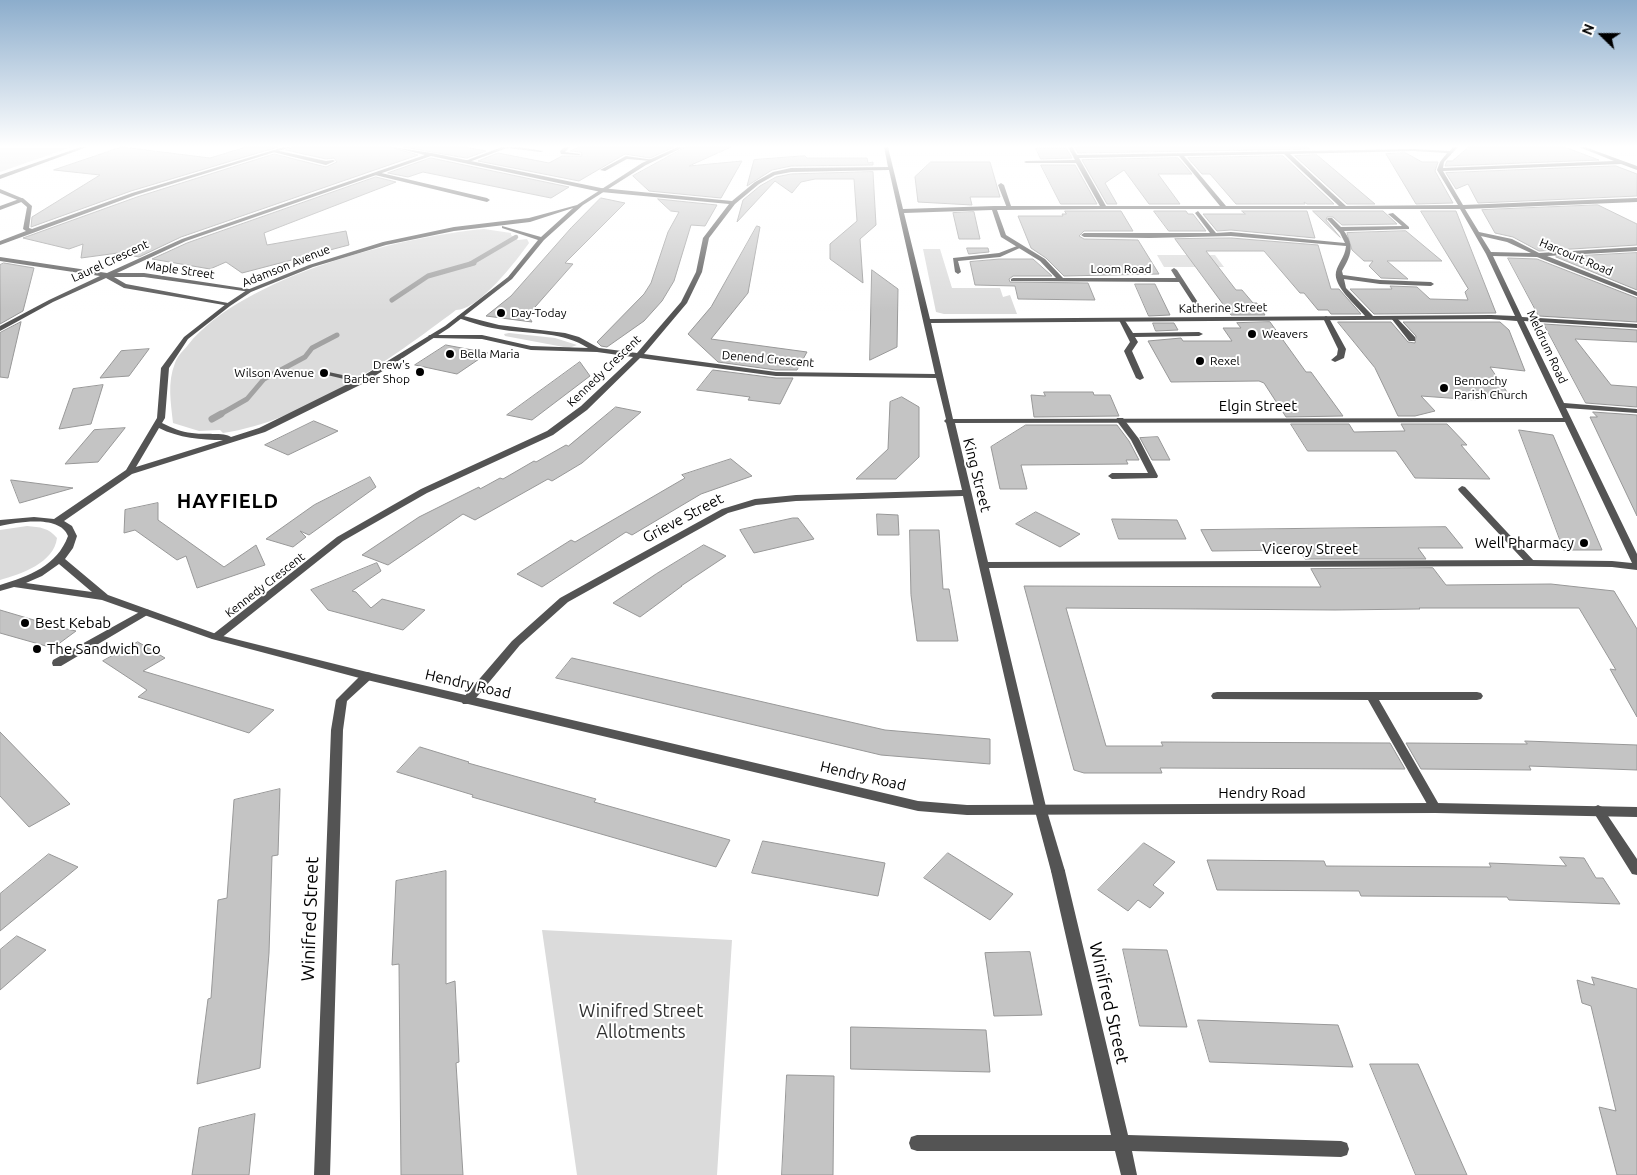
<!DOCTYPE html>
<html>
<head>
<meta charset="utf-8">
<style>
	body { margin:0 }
	#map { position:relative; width:1637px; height:1175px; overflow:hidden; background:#fff; font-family:Ubuntu,sans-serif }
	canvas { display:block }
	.north { position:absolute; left:1577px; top:10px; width:50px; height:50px; -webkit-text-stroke:4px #fff; paint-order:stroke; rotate:292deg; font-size:14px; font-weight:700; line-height:20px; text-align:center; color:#000 }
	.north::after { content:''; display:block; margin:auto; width:18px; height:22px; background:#000; clip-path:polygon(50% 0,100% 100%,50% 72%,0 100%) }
</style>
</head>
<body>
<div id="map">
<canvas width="1637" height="1175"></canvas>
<div class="north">N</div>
</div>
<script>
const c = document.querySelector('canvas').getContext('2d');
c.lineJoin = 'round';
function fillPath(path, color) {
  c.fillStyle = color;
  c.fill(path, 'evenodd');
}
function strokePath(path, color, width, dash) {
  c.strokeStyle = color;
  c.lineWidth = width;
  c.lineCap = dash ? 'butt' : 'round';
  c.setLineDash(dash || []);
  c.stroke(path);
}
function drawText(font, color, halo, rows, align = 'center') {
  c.font = font + ' Ubuntu,sans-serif';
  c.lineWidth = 4;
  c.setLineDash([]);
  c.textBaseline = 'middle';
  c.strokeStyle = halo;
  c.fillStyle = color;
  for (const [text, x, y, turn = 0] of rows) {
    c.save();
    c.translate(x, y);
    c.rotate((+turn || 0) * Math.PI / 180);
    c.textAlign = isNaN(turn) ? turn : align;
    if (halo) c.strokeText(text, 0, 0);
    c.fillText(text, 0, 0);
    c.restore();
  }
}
fillPath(new Path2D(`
	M0 147H72L0 172Z
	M484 229 511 233V235L518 240 527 239 529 243C517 260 479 310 456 310 391 359 305 421 223 433L220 430 199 431 173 423C171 403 167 383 175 363 177 356 184 350 188 345 243 276 399 237 484 229Z
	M923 249H940L952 288H1000L1003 297 1010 295 1017 314H944L936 312Z
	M1157 255H1215L1224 267H1164Z
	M509 333 555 338 577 345 569 348 505 336 504 334Z
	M27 526C40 527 49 528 57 538 54 563 21 574 0 580V530Z
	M542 930 732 940 717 1175H577Z`), '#dbdbdb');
strokePath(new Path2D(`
	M470 264 516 237`), '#a2a2a2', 4.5);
strokePath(new Path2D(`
	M392 300 428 276 474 263
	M219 415 247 399 264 379 305 357 312 348 337 335`), '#a2a2a2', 5);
strokePath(new Path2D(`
	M212 419 221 414`), '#a2a2a2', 7);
const building = new Path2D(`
	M122 147 210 158 246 147H278L131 191 31 227 32 217 100 175 54 170Z
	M293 147H390L418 155 181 237 139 257 118 253 81 258 83 244 69 249 23 238 137 197 274 154 326 167 337 162 334 158 326 159 286 150Z
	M404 147H465L486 151 467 158Z
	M579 147H674L650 158 625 154 579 181 478 161 498 153 549 163 562 156H582L581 152 571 151Z
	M686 147H731L689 166 742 161 721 198 649 191 633 176Z
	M1082 147H1308L1310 149 1078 153 1075 148Z
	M1469 147H1564L1599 160 1445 166 1447 161H1452Z
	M1036 148H1066L1072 158 1041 159Z
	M1406 153 1422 162H1438L1435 171 1453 203 1416 204 1386 154Z
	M1317 155 1375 204H1347L1295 156Z
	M805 156 807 158H867L868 163 873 162V165L791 166 772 170 747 186 754 160Z
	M1283 156 1334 204H1307L1304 202 1305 204H1236L1210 174H1202L1188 158Z
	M431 158 569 187 551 198 423 172 408 177 388 173Z
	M1178 158 1192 174H1158L1180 204H1149L1124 170 1105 183 1117 204H1107L1082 160Z
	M931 162H990L1000 197H970L972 205 918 202 915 177Z
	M1041 165H1075L1097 204H1061Z
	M1616 166 1637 174V196L1478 203 1468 184 1456 189 1446 173Z
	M873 172 876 225 860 239 863 283 830 259V244L857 221 854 179H815L801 182 792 193 775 181 737 222 743 200 760 186 776 177 791 174Z
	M376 177 396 182 264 233 267 245 346 231 349 245 242 273 226 262 210 269 152 259 187 243Z
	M601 198 625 203 565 263 573 264 528 315 532 322 486 316 511 296 571 228Z
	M658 199 717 205 705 226 691 225 674 281 662 301 644 321 607 347 601 346 597 342 644 294 651 283 668 232 679 212 671 211Z
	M1598 205 1637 224V245L1539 251 1513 237 1495 233 1482 210Z
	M1065 211H1121L1133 231H1084L1079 236 1084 239 1138 240 1159 274 1064 276 1046 258 1031 248 1018 216H1063L1062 214H1066Z
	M1154 211H1186L1188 214H1193L1206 231H1169Z
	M1242 211H1307L1315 238 1231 230 1217 231 1203 214H1245Z
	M1313 211H1383L1397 224 1342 225 1333 217H1327L1326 220 1340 237Z
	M1421 211H1456L1496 313 1374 314 1350 289H1392L1390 286 1417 287 1430 299 1468 300 1465 292 1468 289Z
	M974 212 980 239H959L953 213Z
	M757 226 760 227 748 293 711 339 807 352 797 370H776L718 362 688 334 711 307Z
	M1406 231 1442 261H1387L1408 279 1381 278 1369 266 1373 261H1364L1352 250 1347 233Z
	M1231 238 1318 245 1331 289H1339L1361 314H1331L1328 310H1318L1304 293H1300L1264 251H1206L1236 290H1242L1253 303H1257L1265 315H1231L1175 239Z
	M967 248H988L989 252 969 254Z
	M1637 253V290L1556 257Z
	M1508 258 1537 259 1637 298V322L1539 316Z
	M1000 259H1033L1052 276H1013L1009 279 1010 282 1088 283 1095 300 1018 299 1015 286 975 285 970 262Z
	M4 263 34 268 23 311 0 324V265Z
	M872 270 898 289 897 347 870 360Z
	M1135 284H1155L1170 315 1149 316Z
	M21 322 8 378 0 377V333Z
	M1270 322 1306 372H1311L1343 416 1286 417 1264 383 1259 381 1171 382 1148 341 1181 338 1183 341H1232L1223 328H1241L1237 323Z
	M1338 322H1391L1408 342 1415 343 1416 336 1403 322H1500L1509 330 1525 371 1490 367 1507 392 1476 400 1421 396 1435 411 1415 416H1398L1375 368Z
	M1153 323H1174L1178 330 1156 331Z
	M1544 324 1637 330V342L1575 339 1611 385 1637 387V407L1586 403Z
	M446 345 488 353 457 374 415 365Z
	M149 349 129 376 100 378 121 351Z
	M580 362 590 376 532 420 507 415Z
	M713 370 776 378H793L780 404 748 400 750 397 697 390Z
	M103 385 91 424 59 429 73 389Z
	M1044 392H1093L1094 395H1110L1119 416 1034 417 1031 395 1045 396Z
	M902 397 919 407V457L896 479H856L888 449 890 402Z
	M616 407 641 412 582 463 552 481 548 479 475 520 463 514 388 565 362 555 419 517 479 487 480 489 500 478 503 479 534 461 536 462 566 445 568 446Z
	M1593 412 1637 415V516L1590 417H1597Z
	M314 421 338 431 288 455 265 445Z
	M1291 424H1349L1354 432 1405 431 1401 424H1447L1467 445H1461L1490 479 1415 478 1396 451H1308Z
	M1026 425H1117L1129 441 1139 460H1126L1128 464 1021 465 1027 489H1000L991 447Z
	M125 428 98 462 65 464 94 430Z
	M1519 430 1553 435 1602 550H1564Z
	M1158 437 1170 460H1152L1140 438Z
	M731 459 752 476 701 494 632 535 626 532 542 587 517 574 571 540 575 542 685 478 682 475Z
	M370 477 376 487 309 535 300 531 306 537 293 547 266 539 314 505Z
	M11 480 73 488 20 503Z
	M158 503V520L224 567 256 545 265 565 197 588 186 556 177 560 135 530 124 533 125 510Z
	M1036 512 1080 534 1060 547 1016 524Z
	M877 514 898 515 899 535H878Z
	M793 518H798L814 539 754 553 740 530Z
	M1112 519 1177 520 1186 539H1119Z
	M1446 527 1463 548H1418L1426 559H1305L1299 550 1212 551 1201 530Z
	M910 530H939L943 589H949L958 641H917L911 595Z
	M704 545 726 556 681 586H682L640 617 613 603 656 574Z
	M377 563 381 571 352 591 356 592 371 608 382 599 425 610 403 630 328 610 311 590Z
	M1433 568 1446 585 1551 584 1614 591 1637 629V717L1610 669 1616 670 1579 608H1419L1420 609 1335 610 1066 608 1106 746H1163L1161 742 1390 743 1405 769 1160 768 1162 773H1084L1074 770 1024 586 1321 587 1311 569Z
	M0 610 54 626 76 631 53 648 0 633Z
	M138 642 165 658 143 671 274 710 249 733 138 697 147 690 103 661Z
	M572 658 885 730 990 739V764L881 755 556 678Z
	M0 732 70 804 29 827 0 796Z
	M1525 741 1637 745V770L1529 766 1531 770 1421 769 1406 743 1527 744Z
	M420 747 469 762 468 763 596 799 594 802 730 840 716 867 472 797 473 795 397 772Z
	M280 789 278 855 272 856 269 953 260 1068 197 1084 208 999 211 998 218 900 227 898 234 800Z
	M763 841 885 863 878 896 752 873Z
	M1144 843 1175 862 1153 885 1164 893 1150 908 1138 900 1128 911 1098 890Z
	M948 853 1013 894 990 920 924 878Z
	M49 854 78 867 0 931V894Z
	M1560 857 1584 858 1596 878H1603L1620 904 1509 900 1507 897 1361 896 1359 891 1217 890 1207 860 1324 861 1326 866 1491 867 1489 863 1566 866Z
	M446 871V984L455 981 459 1062 456 1063 463 1175H401L399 964 392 965 396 881Z
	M17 936 46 950 0 990V950Z
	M1123 949 1167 950 1187 1027 1140 1026Z
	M1030 952 1042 1015 994 1016 985 953Z
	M1592 977 1637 989V1175H1617L1599 1107 1616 1111 1591 1006 1582 1003 1577 980 1594 985Z
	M1198 1020 1338 1025 1353 1067 1210 1062Z
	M851 1027 986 1030 990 1072 851 1069Z
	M1370 1064H1418L1467 1175H1416Z
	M787 1075 834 1076 833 1175H782Z
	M255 1114 249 1175H192L199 1128Z`);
fillPath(building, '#c4c4c4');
strokePath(building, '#989898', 1);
fillPath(new Path2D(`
	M502 147H518L543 151 541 152 507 148 469 162 465 161Z
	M565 147H570L565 152 581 154 579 155 561 154 560 151Z
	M275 150 326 161 333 160 335 161 326 165 273 152Z
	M626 156 654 160 652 161 627 159 605 171 600 170Z
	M377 172 487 198 490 200 487 202 375 175Z
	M1001 183 1004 185 1012 209 1007 208 998 185Z
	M22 198 24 199V201L0 210V206Z
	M1017 246 1022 247 1000 257 958 261 961 272 958 274 955 272 953 258 999 253Z
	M1326 316 1329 318 1346 349 1344 358 1335 362 1331 360 1337 355 1338 349 1323 318Z
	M1391 316H1395L1415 337V341H1409L1391 318Z
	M1122 318 1124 319 1133 333 1199 332 1203 334 1199 336 1135 337 1138 342 1132 351 1144 378 1140 380 1136 378 1124 351 1130 342 1119 320Z
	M324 371 361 379 365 381 361 383 327 375 323 373Z
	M1117 418H1123L1139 439 1158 476 1157 478 1112 479 1108 476 1112 473H1148L1131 440 1116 420Z
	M1462 486 1465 487 1534 561 1536 563 1534 565H1528L1459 491 1458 489Z
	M145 609 149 610 150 612 149 614 61 666H53L52 663 53 660Z
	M1217 692H1477L1481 693 1483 696 1481 699 1477 700H1379L1441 808 1439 811 1435 813 1431 811 1368 700 1213 699 1211 696 1213 693Z`), '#545454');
fillPath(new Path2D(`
	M1041 806 1045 808 1047 811 1065 871 1063 875 1058 876 1053 875 1051 871 1035 811 1037 808Z`), '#545454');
fillPath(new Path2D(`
	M284 147H291L136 195 0 245V241L26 231 23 229 27 207 20 201 0 193V189L24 199 32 206 29 228 32 229 132 193Z
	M392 147 432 153 601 188 732 201 755 182 773 172 791 168 888 167 884 147H888L903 209 994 206H1100L1076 163H1026L1024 162 1026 161 1075 160 1068 147H1072L1077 155 1414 149 1450 151 1453 147H1458L1444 162 1443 168 1614 161 1579 147H1585L1637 166V170L1621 164 1443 171 1463 205 1637 198V202L1465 209 1479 232 1512 239 1539 253 1637 247V251L1547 256 1637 292V296L1537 257 1493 256 1522 317 1637 324V328L1524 321 1564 403 1637 409V413L1566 408 1637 554V570L1612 567 1531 566 989 568 1047 811 1045 814 1041 816 1037 814 1035 811 963 496 796 501 756 505 728 513 568 602 520 645 471 704H463L461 701 463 698 512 641 560 598 722 509 755 499 796 495 962 490 946 423 944 421 946 419 936 378 776 376 640 358 587 410 553 435 427 493 343 541 220 639H212L211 637 212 635 337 537 421 489 547 431 581 406 633 357 597 352 531 350 482 339 432 338 428 336 430 335H482L531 346 588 348C564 332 532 334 504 330 488 328 473 323 458 318L457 317 460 315 499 325 565 333 579 337 599 348 637 353 681 302 696 272 703 238 729 204 601 192 431 156 186 241 117 273H144L249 289 251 290V292L144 277H114L126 284 228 303 230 304V306L124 288 106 278 53 302 0 331V326L49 300 100 276 0 261V257L107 273 182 239 425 155ZM1414 151 1447 153 1440 162 1437 170 1458 205 1346 206 1290 154ZM1284 154 1339 206H1226L1184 156ZM1179 156 1220 206H1106L1079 158ZM889 170 935 374 776 372 644 354 687 303 702 272 709 238 735 204 759 184 775 175 791 172ZM1105 209H1460L1486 254 1515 316 1491 315 1373 316 1346 288 1344 279 1380 284 1431 286 1434 284 1431 282 1380 280 1343 275 1342 271C1351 256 1355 246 1344 231L1409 229V227L1393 213 1388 214 1402 226 1341 227 1332 218H1328L1327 219 1340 233 1345 243 1231 232 1216 233 1198 211 1195 213 1210 233H1084L1081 235 1084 237 1149 238 1231 236 1346 246C1345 257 1338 263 1336 272 1333 286 1356 305 1365 316L930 319 904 213 992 210 1001 237 1040 261 1056 278H1013L1011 279V281L1179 282 1194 305H1198L1199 304 1177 270 1174 268 1171 270 1176 278H1063L1045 259 1006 235 997 210ZM1481 236 1507 242 1531 253 1491 252ZM1491 319 1517 321 1563 418 953 419 931 323ZM1565 422 1632 563 1612 561 1531 560 988 562 955 423Z
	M367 672 371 673 373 676 371 679 347 701 343 730 330 1175H314L331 730 336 700 363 673Z
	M1598 805 1602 807 1637 859V875L1632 874 1594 813 1592 810 1594 807Z
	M1058 866 1063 867 1065 871 1128 1135 1341 1141 1347 1143 1349 1149 1347 1155 1341 1157 1132 1151 1137 1175H1121L1115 1151H917L911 1149 909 1143 911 1137 917 1135H1111L1051 871 1053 867Z`), '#545454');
fillPath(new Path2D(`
	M81 147H87L0 179V175Z
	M678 147H684L646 165 583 205 544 240 512 279 449 328 364 383 265 432 132 474 64 521 72 526 77 536 73 548 65 559 108 595 219 635 367 672 918 801 967 805 1435 803 1637 807V817L1435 813 967 815 918 811 367 680 212 639 102 600 14 587 0 591V585C29 576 57 566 68 536 60 515 18 522 0 526V520L34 517 54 519 126 470 157 418 161 368 184 337 226 304 247 290 309 265 383 242 454 227 529 218 577 205 642 163ZM573 208 541 237 502 226V228L538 240 508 277 445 326 358 379 259 428 231 437C225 432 202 435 192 433 181 432 172 428 162 423L165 418 169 368 188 339 230 306 251 292 313 267 386 245 454 231 530 222ZM159 428C179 438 201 440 223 440L136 467ZM59 564 92 592 26 583 42 576Z`), '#545454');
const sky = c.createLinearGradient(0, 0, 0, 311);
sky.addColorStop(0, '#8cadcc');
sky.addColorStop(0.47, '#fff');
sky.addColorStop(1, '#ffffff00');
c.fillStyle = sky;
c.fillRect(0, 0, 1637, 311);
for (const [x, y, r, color] of [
	[501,313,5,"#000"],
	[1252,334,5,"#000"],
	[450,354,5,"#000"],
	[1200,361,5,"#000"],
	[420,372,5,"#000"],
	[324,373,5,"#000"],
	[1444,388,5,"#000"],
	[1584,543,5,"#000"],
	[25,623,5,"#000"],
	[37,649,5,"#000"]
]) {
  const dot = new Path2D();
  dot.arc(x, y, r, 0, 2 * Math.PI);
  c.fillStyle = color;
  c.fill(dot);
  strokePath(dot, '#fff', 2);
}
drawText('12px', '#000', '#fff', [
	["Harcourt Road",1576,257,23],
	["Laurel Crescent",110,261,-25],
	["Adamson Avenue",286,266,-22],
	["Loom Road",1121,269],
	["Maple Street",180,270,8],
	["Katherine Street",1223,308,-1],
	["Meldrum Road",1547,347,65],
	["Denend Crescent",768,359,5],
	["Kennedy Crescent",604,371,-44],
	["Kennedy Crescent",265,585,-38]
]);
drawText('12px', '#000', '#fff', [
	["Day-Today",511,313],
	["Weavers",1262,334],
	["Bella Maria",460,354],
	["Rexel",1210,361],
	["Drew's",410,365,"right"],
	["Barber Shop",410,379,"right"],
	["Wilson Avenue",314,373,"right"],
	["Bennochy",1454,381],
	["Parish Church",1454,395]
], 'left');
drawText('15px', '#000', '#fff', [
	["Elgin Street",1258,406],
	["King Street",977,475,76],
	["Grieve Street",683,518,-28],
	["Viceroy Street",1310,549],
	["Hendry Road",468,684,13],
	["Hendry Road",863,776,13],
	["Hendry Road",1262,793]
]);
drawText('15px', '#000', '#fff', [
	["Well Pharmacy",1574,543,"right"],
	["Best Kebab",35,623],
	["The Sandwich Co",47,649]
], 'left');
drawText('18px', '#000', '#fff', [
	["Winifred Street",310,919,-88],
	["Winifred Street",1109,1003,77]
]);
drawText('18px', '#323232', '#fff', [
	["Winifred Street",641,1011],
	["Allotments",641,1032]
]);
c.letterSpacing = '1px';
drawText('bold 20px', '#000', '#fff', [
	["HAYFIELD",228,501]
]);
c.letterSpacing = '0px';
</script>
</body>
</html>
